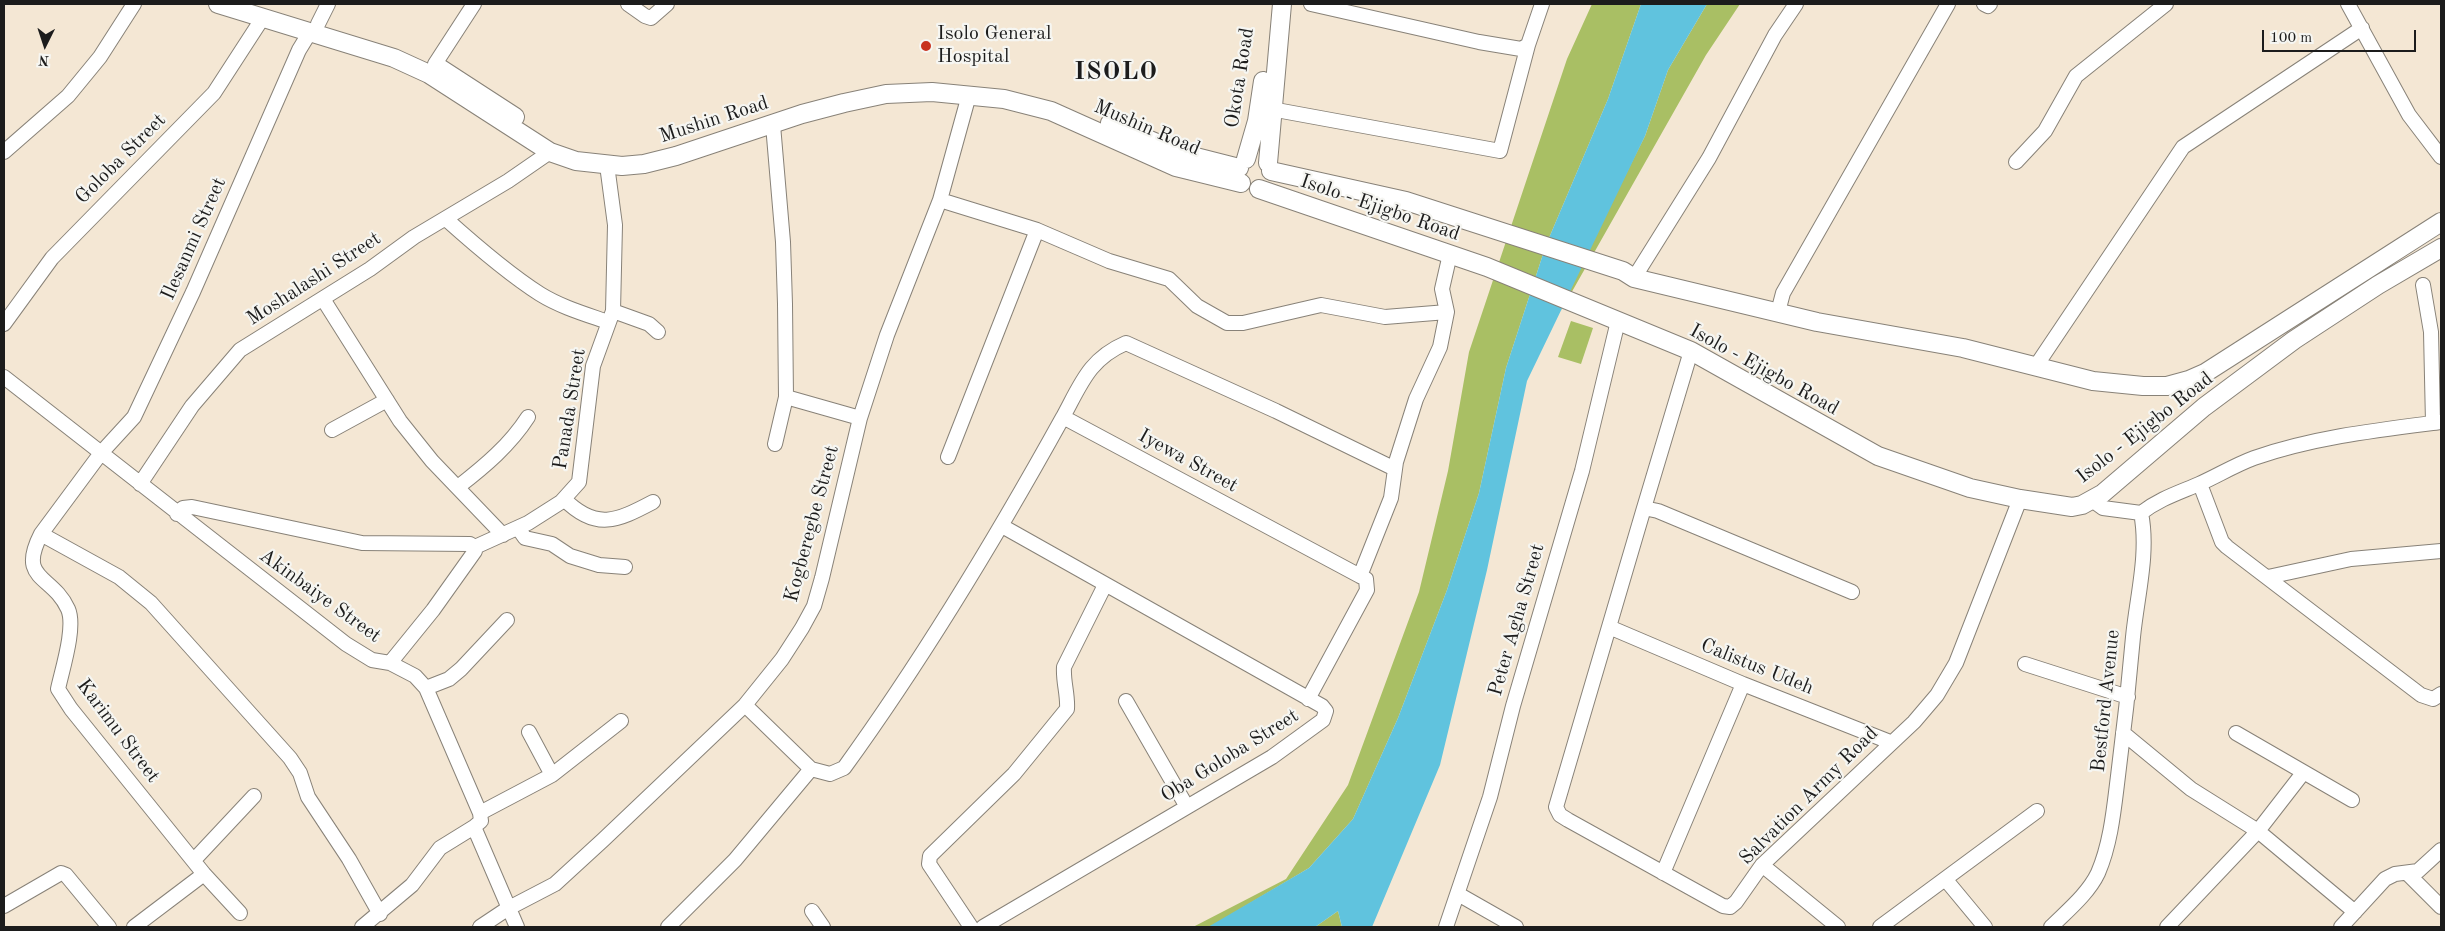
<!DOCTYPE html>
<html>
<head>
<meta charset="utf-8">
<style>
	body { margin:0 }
	#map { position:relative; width:2445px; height:931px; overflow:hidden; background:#f4e7d4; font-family:"Old Standard TT",serif }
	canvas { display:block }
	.frame { position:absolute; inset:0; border:5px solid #1c1c1c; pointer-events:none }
	.north { position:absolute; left:20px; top:20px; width:50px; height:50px; -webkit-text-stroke:4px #f6f6f2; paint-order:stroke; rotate:184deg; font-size:14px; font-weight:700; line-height:20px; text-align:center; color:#1c1c1c }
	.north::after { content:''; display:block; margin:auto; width:18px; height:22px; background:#1c1c1c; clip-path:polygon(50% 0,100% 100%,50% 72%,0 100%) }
	.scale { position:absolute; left:2262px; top:30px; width:154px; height:22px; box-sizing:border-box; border:2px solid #1c1c1c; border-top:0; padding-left:6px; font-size:15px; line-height:18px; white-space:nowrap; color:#1c1c1c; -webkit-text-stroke:4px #f6f6f2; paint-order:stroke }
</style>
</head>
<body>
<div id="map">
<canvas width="2445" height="931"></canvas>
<div class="frame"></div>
<div class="north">N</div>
<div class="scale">100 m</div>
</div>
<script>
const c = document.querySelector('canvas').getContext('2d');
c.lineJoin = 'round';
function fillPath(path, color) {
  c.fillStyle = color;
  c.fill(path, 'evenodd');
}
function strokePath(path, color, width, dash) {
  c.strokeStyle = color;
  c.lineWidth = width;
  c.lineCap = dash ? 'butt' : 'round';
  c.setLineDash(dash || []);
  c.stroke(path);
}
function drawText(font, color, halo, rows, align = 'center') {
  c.font = font + ' "Old Standard TT",serif';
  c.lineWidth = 4.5;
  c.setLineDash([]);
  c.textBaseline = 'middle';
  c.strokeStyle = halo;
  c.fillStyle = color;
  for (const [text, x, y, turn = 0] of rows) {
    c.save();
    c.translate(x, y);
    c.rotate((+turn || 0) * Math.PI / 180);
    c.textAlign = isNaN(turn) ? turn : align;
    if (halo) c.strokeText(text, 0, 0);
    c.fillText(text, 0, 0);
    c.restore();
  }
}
fillPath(new Path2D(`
	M1592 4H1641L1608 99 1546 245 1506 368 1479 493 1447 590 1398 718 1353 819 1309 868 1210 927H1193L1286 879 1348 785 1419 592 1448 471 1469 352 1567 59Z
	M1707 4H1740L1706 55 1561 311 1588 249 1645 136 1668 70Z
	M1571 321 1593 328 1581 364 1558 357Z
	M1338 911 1342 927H1315Z`), '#a9bf64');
fillPath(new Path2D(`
	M1641 4H1707L1668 70 1645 136 1527 381 1487 570 1440 765 1372 927H1342L1338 911 1315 927H1208L1309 868 1353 819 1398 718 1447 590 1479 493 1506 368 1546 245 1608 99Z`), '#60c3de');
const minor = new Path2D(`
	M628 4 645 16 651 18 667 4
	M1311 4 1479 42 1521 49 1528 45 1542 4
	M1984 4 1988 6 1990 4
	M2348 4 2409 115 2441 157
	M318 24 328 4
	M435 64 474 4
	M1271 109 1500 151 1528 45
	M773 125 783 242 785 304 786 397 775 444
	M4 152 68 96 100 57 134 4
	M2016 162 2045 131 2076 76 2166 4
	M940 200 1037 230 1109 261 1169 279 1197 306 1227 323H1243L1321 305 1385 317 1447 312
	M446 219C475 245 507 273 540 294 561 307 585 314 608 322
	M1634 278 1709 158 1775 35 1796 4
	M2423 285 2431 332 2433 423
	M323 299 400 421 432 461 503 535
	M613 311 649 324 658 332
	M1778 312 1783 293 1948 4
	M4 324 52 258 214 93 262 19
	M1691 351 1644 508 1658 511 1852 592
	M2036 366 2183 147 2362 28
	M4 377 346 644 372 660 390 663 415 676 426 688 480 813 481 821 474 827 517 927
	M786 397 860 418
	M1063 417C1081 384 1089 359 1126 343L1276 411 1395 469
	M332 430 387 400
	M948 457 1037 230
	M140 484 192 406 240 350 370 269 414 237 508 181 550 152
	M2200 484 2222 542 2227 547 2421 695 2433 699 2441 694
	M458 487C485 466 510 445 528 417
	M564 499C596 531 617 521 653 502
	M1644 508 1556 807 1560 815 1568 820 1723 906 1730 907 1736 902 1762 865 1914 722 1937 695 1956 663 2020 499
	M2141 513C2159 499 2178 493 2199 484 2217 476 2235 465 2254 458 2315 437 2378 430 2441 422
	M177 514 183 508 192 507 362 543 470 544 475 547
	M518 528 525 538 552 544 570 556 599 565 625 567
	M41 534 119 577 151 603 290 758 300 773 308 797 349 859 380 914
	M2268 577 2351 559 2441 551
	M1609 627 1743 684 1890 742
	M390 663 433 610 475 551V547L528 523 561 502 579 482 593 366 613 311 615 225 607 165
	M2025 664 2128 697
	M426 688 449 679 461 669 507 620
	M1308 699 1367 590 1366 579 1360 576
	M1126 701 1187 807
	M745 705 811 769
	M529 732 552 775
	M2123 733 2191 789 2258 831 2355 912
	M2236 733 2352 800
	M480 813 552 775 621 721
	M194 860 254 796
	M1762 865 1838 927
	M1663 873 1743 684
	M2408 874 2441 907
	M1946 880 1985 927
	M1458 894 1516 927
	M4 906 61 873 66 875 109 927
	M812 911 823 927
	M240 913 204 874 71 709 58 689C62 670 76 627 68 609 52 574 17 581 41 534L101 453 134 417 193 292 299 50 310 32
	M134 927 204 874
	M362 927 412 885 440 848 474 827
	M480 927 507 909 555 884 603 840 745 705 782 659 802 628 814 606 822 578 860 418 887 335 940 200 969 95
	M668 927 735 860 811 769 830 774 844 768C925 656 996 538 1063 417L1360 576 1391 498 1396 462 1416 399 1440 347 1447 312 1442 289 1450 254
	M971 927 929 864 930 856 1014 774 1067 709C1068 694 1063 682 1064 667L1105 585
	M983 927 1272 757 1323 720 1326 711 1322 706 1002 526
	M1446 927 1490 797 1513 706 1582 471 1618 321
	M1880 927 2037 811
	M2051 927C2067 911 2088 894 2098 873 2111 843 2114 808 2118 776 2124 730 2129 684 2133 637 2137 596 2149 553 2141 513L2103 508 2092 500
	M2167 927 2258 831 2303 773
	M2341 927 2385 879 2395 874 2418 871 2441 850`);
const major = new Path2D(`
	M218 4 394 58 429 74 550 152 576 161 622 166 644 164 676 156 802 114 844 103 886 94 932 92 1004 99 1051 111 1176 167 1241 183
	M438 67 515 117
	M1110 123 1180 153 1239 168
	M1246 159 1257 121 1263 81
	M1268 163 1282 4
	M1271 171 1406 201 1623 271 1634 278 1817 322 1963 348 2093 381 2143 386H2167L2189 380 2205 373 2441 222
	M1259 189 1487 267 1691 351 1878 456 1970 488 2020 499 2072 507 2082 505 2102 494 2204 407 2294 340 2378 285 2441 248`);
strokePath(minor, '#888278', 16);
strokePath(major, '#888278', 20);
strokePath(minor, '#fff', 14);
strokePath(major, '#fff', 18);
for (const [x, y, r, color] of [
	[926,46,6,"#c8321e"]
]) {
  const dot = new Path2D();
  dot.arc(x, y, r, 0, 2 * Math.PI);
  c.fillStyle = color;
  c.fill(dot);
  strokePath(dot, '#f6f6f2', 2);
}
drawText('20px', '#1c1c1c', '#f6f6f2', [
	["Isolo General",937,34],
	["Hospital",937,57]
], 'left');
drawText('20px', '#1c1c1c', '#f6f6f2', [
	["Okota Road",1240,78,-81],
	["Mushin Road",714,120,-18],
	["Mushin Road",1147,128,23],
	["Goloba Street",121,159,-45],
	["Isolo - Ejigbo Road",1380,208,19],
	["Ilesanmi Street",194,239,-66],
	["Moshalashi Street",314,279,-33],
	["Isolo - Ejigbo Road",1764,370,29],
	["Panada Street",570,409,-81],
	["Isolo - Ejigbo Road",2145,428,-38],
	["Iyewa Street",1188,461,29],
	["Kogberegbe Street",812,524,-75],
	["Akinbaiye Street",320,596,36],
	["Peter Agha Street",1517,620,-74],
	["Calistus Udeh",1757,667,22],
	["Bestford Avenue",2106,701,-84],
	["Karimu Street",118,731,53],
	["Oba Goloba Street",1230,756,-32],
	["Salvation Army Road",1809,796,-45]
]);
c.letterSpacing = '1px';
drawText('bold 25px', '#1c1c1c', '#f6f6f2', [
	["ISOLO",1116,72]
]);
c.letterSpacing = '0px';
</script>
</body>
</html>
